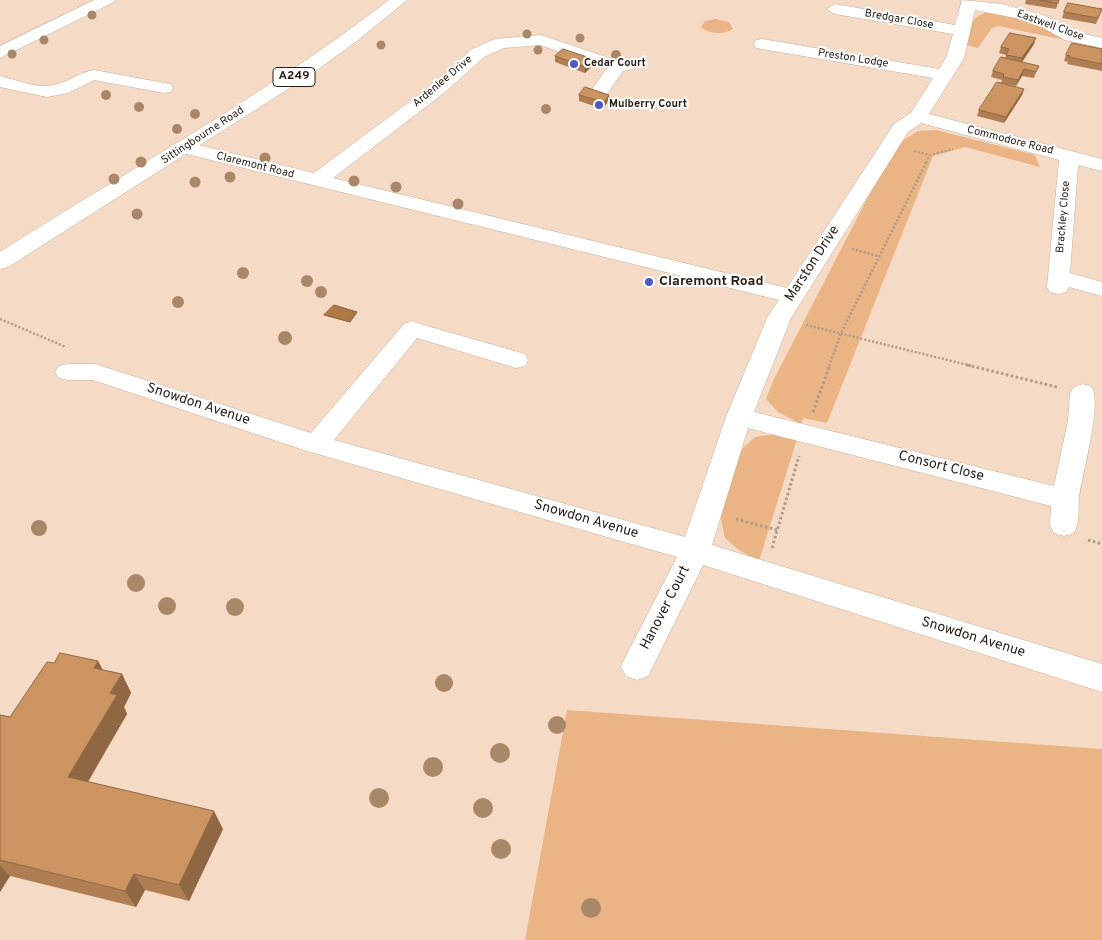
<!DOCTYPE html>
<html>
<head>
<meta charset="utf-8">
<style>
	body { margin:0 }
	canvas { display:block; background:#f5dbc5 }
</style>
</head>
<body>
<canvas width="1102" height="940"></canvas>
<script>
const c = document.querySelector('canvas').getContext('2d');
c.lineJoin = 'round';
function fillPath(path, color) {
  c.fillStyle = color;
  c.fill(path, 'evenodd');
}
function strokePath(path, color, width, dash) {
  c.strokeStyle = color;
  c.lineWidth = width;
  c.lineCap = dash ? 'butt' : 'round';
  c.setLineDash(dash || []);
  c.stroke(path);
}
function drawText(font, color, halo, rows, align = 'center') {
  c.font = font + ' Overpass,sans-serif';
  c.lineWidth = 4;
  c.setLineDash([]);
  c.textBaseline = 'middle';
  c.strokeStyle = halo;
  c.fillStyle = color;
  for (const [text, x, y, turn = 0] of rows) {
    c.save();
    c.translate(x, y);
    c.rotate((+turn || 0) * Math.PI / 180);
    c.textAlign = isNaN(turn) ? turn : align;
    if (halo) c.strokeText(text, 0, 0);
    c.fillText(text, 0, 0);
    c.restore();
  }
}
fillPath(new Path2D(`
	M993 11 1036 22 1065 40 998 26 992 28 978 48 967 45C967 24 973 14 993 11Z
	M715 19 729 22 733 29C723 35 709 34 701 27L705 21Z
	M936 130 1035 155 1040 167 965 147 933 156 827 423 803 418 801 424 778 412 766 399 773 381 868 197 902 141 918 131Z
	M776 434 797 439 759 561 739 550 725 538 720 514 742 449 755 437Z
	M567 710 1102 749V940H525Z`), '#eab484');
const water = new Path2D(`
	M334 305 357 312 350 322 324 315Z`);
fillPath(water, '#af7945');
strokePath(water, '#865d37', 1);
const minor = new Path2D(`
	M94 0H114L112 3 0 58V46Z
	M962 0 1002 4 1043 15 1076 32 1102 38V48L1065 40 1031 21 975 10 964 58 929 114 1102 159V171L1078 165 1070 273 1102 282V296L1069 287 1066 292 1058 294 1050 292 1047 287 1059 160 921 123 908 132 791 318 754 412 1054 486 1068 421 1070 393 1074 387 1083 384 1092 387C1102 406 1082 474 1079 498 1078 511 1080 522 1074 533L1064 536 1054 533 1050 525 1051 506 748 428 712 545 1102 664V692L703 565 648 676 637 680 626 676 621 666 677 557 307 451 93 380H68L59 378 55 372 59 366 68 364H95L311 433 404 324 412 321 420 324 525 354 528 360 525 366 516 368 417 338 334 440 685 537 726 417 767 318 779 300 179 152 176 148 179 144 186 142 314 173 433 84 472 49 495 39 541 35 618 61H634L637 65 634 69 623 71 604 98H592L589 94 607 68 540 45 504 48 484 57 445 92 333 178 787 288 894 124 911 113 933 78 762 49 756 48 754 44 756 40 762 39 939 69 946 58 953 34 835 14 827 9 835 4 955 25Z
	M94 70 164 83 170 84 173 88 170 92 164 93 94 80 68 93 47 97 0 87V76C17 80 36 89 54 85 68 83 79 72 94 70Z`);
const highway = new Path2D(`
	M389 0H407L358 40 310 75 8 267 0 269V252C130 169 266 95 389 0Z`);
strokePath(minor, '#c9b19b', 1);
strokePath(highway, '#c9b19b', 1);
strokePath(new Path2D(`
	M914 151 930 155
	M926 163 930 155 953 149`), '#af9b8a', 2, [2, 2]);
strokePath(new Path2D(`
	M852 249 878 256
	M0 319 66 347
	M806 325 972 366
	M829 366 841 333 927 161`), '#af9b8a', 2.5, [2, 2]);
strokePath(new Path2D(`
	M967 365 1057 387
	M813 412 830 365
	M736 519 777 530
	M1088 540 1102 544
	M772 548 799 456`), '#af9b8a', 3, [2.5, 2.5]);
fillPath(minor, '#fff');
fillPath(highway, '#fff');
c.fillStyle = '#a98869';
for (const [x, y, r] of [
	[92,15,4.5],
	[527,34,4.5],
	[580,38,4.5],
	[44,40,4.5],
	[381,45,4.5],
	[538,50,4.5],
	[12,54,4.5],
	[616,55,5],
	[106,95,5],
	[139,107,5],
	[546,109,5],
	[195,114,5],
	[177,129,5],
	[265,158,5.5],
	[141,162,5.5],
	[230,177,5.5],
	[114,179,5.5],
	[354,181,5.5],
	[195,182,5.5],
	[396,187,5.5],
	[458,204,5.5],
	[137,214,5.5],
	[243,273,6],
	[307,281,6],
	[321,292,6],
	[178,302,6],
	[285,338,7],
	[39,528,8],
	[136,583,9],
	[167,606,9],
	[235,607,9],
	[444,683,9],
	[557,725,9],
	[500,753,10],
	[433,767,10],
	[379,798,10],
	[483,808,10],
	[501,849,10],
	[591,908,10]
]) {
  c.beginPath();
  c.arc(x, y, r, 0, 2 * Math.PI);
  c.fill();
}
fillPath(new Path2D(`
	M1026 0H1059L1056 9 1025 4Z
	M1102 9 1096 24 1062 18 1064 12Z
	M1034 44 1022 62 1036 72 1034 78 1022 76 1016 86 1001 83 1002 80 991 77 993 71 1005 58 1006 55 999 53 1001 47Z
	M1102 49V71L1067 64 1068 62 1064 61 1066 55Z
	M555 56 593 65 585 73 555 62Z
	M1024 89 1022 95 1004 123 977 116 979 110Z
	M579 95H609L608 101 603 109 579 101Z
	M98 661 103 670 122 674 131 693 124 707 127 714 88 782 223 829 189 901 145 890 136 907 10 876 0 892V715L10 717 54 663Z`), '#af7f53');
fillPath(new Path2D(`
	M1036 38 1034 44 1020 65 1022 58Z
	M593 59V65L585 73V67Z
	M1024 69 1022 76 1016 86 1018 80Z
	M1024 89 1022 95 1004 123 1006 117Z
	M609 95 608 101 603 109 604 102Z
	M98 661 108 680 94 668Z
	M122 674 131 693 124 707 127 714 80 795 68 777 110 693Z
	M214 811 223 829 189 901 179 885Z
	M0 865 10 876 0 892Z
	M134 874 145 890 136 907 125 891Z`), '#8f6843');
const building = new Path2D(`
	M1040 0H1059L1058 3Z
	M1068 3 1102 9 1098 18 1064 12Z
	M1010 33 1036 38 1022 58 1006 55 1009 49 1001 47Z
	M1072 43 1102 49V64L1069 57 1070 56 1066 55Z
	M563 49 593 59 585 67 555 56Z
	M1001 57 1039 66 1036 72 1024 69 1018 80 1003 77 1004 74 993 71Z
	M997 82 1024 89 1006 117 979 110Z
	M585 87 609 95 604 102 579 95Z
	M60 653 98 661 94 668 122 674 110 693 117 695 68 777 214 811 179 885 134 874 125 891 0 860V715L10 717 47 662 54 663Z`);
fillPath(building, '#cc9460');
strokePath(building, '#8f6843', 1);
for (const [x, y, r, color] of [
	[574,64,5,"#4959ce"],
	[599,105,5,"#4959ce"],
	[649,282,5,"#4959ce"]
]) {
  const dot = new Path2D();
  dot.arc(x, y, r, 0, 2 * Math.PI);
  c.fillStyle = color;
  c.fill(dot);
  strokePath(dot, '#fff', 2);
}
drawText('11px', '#261d15', '#fff', [
	["Bredgar Close",899,20,10],
	["Eastwell Close",1050,26,20],
	["Preston Lodge",853,59,9],
	["Ardenlee Drive",443,82,-40],
	["Sittingbourne Road",203,136,-33],
	["Commodore Road",1010,141,14],
	["Claremont Road",255,166,14],
	["Brackley Close",1064,217,-85]
]);
drawText('bold 11px', '#261d15', '#fff', [
	["Cedar Court",584,64],
	["Mulberry Court",609,105]
], 'left');
for (const [x, y, w] of [
	[294,77,42]
]) {
  const box = new Path2D();
  box.roundRect(x - w / 2, y - 9.5, w, 19, 4);
  c.fillStyle = '#fff';
  c.fill(box);
  strokePath(box, '#261d15', 1);
}
drawText('bold 12px', '#261d15', null, [
	["A249",294,77]
]);
drawText('14px', '#261d15', '#fff', [
	["Marston Drive",813,264,-57],
	["Snowdon Avenue",198,405,18],
	["Consort Close",941,467,14],
	["Snowdon Avenue",586,520,16],
	["Hanover Court",666,608,-63],
	["Snowdon Avenue",973,638,17]
]);
drawText('bold 14px', '#261d15', '#fff', [
	["Claremont Road",659,282]
], 'left');
</script>
</body>
</html>
